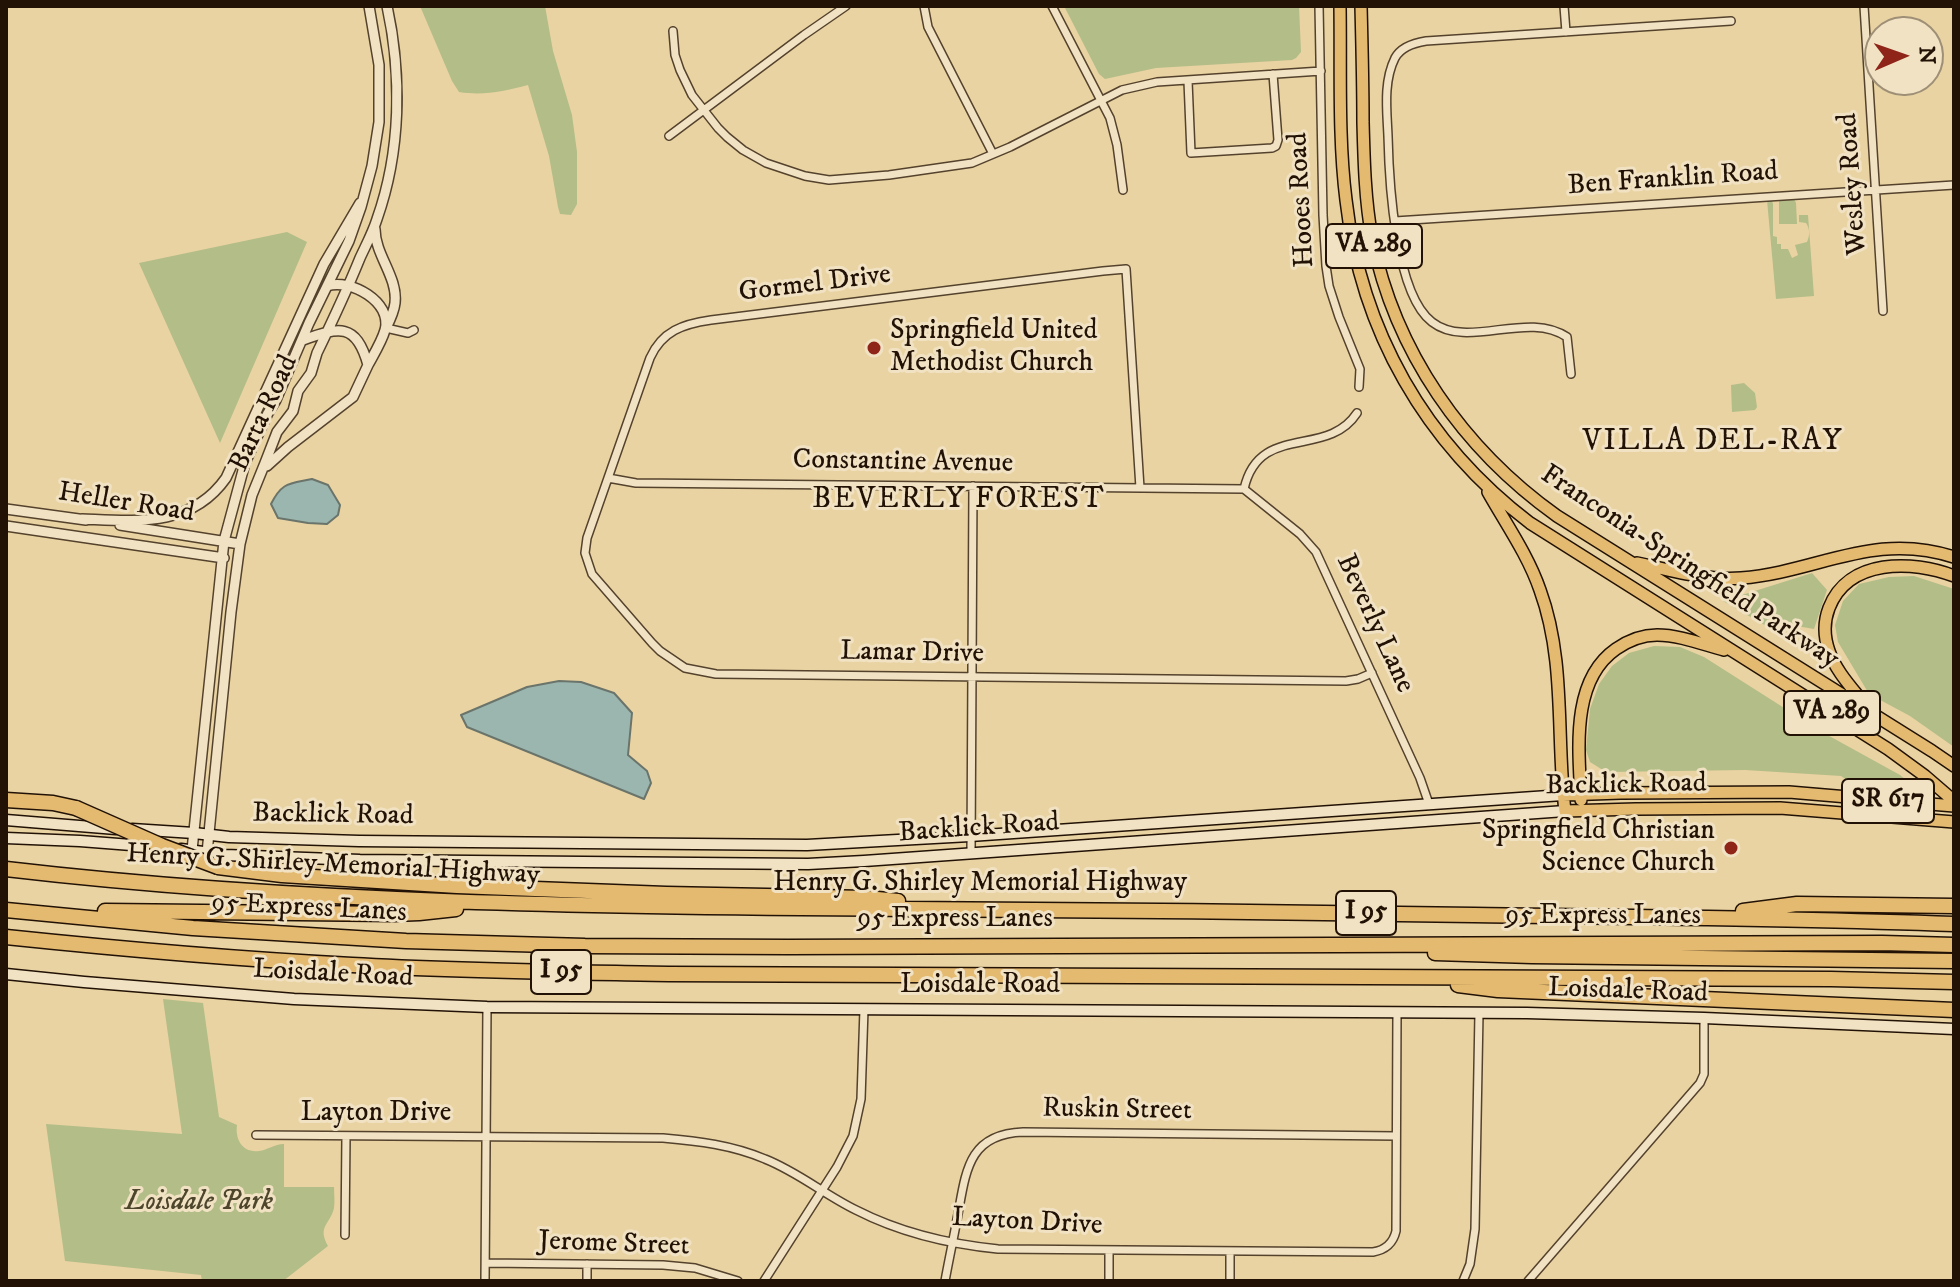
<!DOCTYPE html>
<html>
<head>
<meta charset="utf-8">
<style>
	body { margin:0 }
	#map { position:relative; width:1960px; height:1287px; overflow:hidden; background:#e9d3a2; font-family:"IM FELL DW Pica",serif }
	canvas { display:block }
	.frame { position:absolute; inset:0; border:8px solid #221206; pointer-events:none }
	.north { position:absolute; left:1864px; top:16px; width:80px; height:80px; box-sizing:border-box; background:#f1e2c3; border:2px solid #9e8f77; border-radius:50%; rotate:88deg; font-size:22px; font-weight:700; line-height:32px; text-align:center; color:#221206 }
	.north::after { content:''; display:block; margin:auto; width:28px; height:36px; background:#8f2418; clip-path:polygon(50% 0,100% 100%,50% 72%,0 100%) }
</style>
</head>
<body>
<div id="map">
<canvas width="1960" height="1287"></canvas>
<div class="frame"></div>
<div class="north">N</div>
</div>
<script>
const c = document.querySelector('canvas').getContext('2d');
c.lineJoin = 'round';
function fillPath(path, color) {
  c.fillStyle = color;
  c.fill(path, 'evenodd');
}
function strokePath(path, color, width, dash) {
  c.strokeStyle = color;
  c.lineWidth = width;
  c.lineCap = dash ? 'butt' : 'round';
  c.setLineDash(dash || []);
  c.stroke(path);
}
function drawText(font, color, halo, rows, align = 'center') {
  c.font = font + ' "IM FELL DW Pica",serif';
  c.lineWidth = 6;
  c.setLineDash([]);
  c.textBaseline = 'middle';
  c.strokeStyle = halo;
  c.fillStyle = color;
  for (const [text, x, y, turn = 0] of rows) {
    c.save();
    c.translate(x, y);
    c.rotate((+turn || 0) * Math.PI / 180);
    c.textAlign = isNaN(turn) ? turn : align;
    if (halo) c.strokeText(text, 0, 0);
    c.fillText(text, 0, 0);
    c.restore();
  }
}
fillPath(new Path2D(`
	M420 6H545L553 51 572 115 577 152V204L571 215 560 214 558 207 549 156 528 85C504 91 484 96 459 92L452 81Z
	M1064 6H1299L1301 52 1296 58 1292 60 1156 68 1105 79 1099 74Z
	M1794 199 1796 203 1797 224H1779V200Z
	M1767 200 1772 201 1773 204V236L1777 237V244H1781V249H1788L1792 258 1798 255 1795 245 1807 242C1810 235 1810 229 1806 223L1799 222V215H1808L1814 296 1776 299Z
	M287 232 307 242 220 443 139 263Z
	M1744 383 1755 393 1757 407 1755 410 1732 412 1731 385Z
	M1812 573 1827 590 1814 629 1791 625 1775 631 1723 601Z
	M1914 576 1954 589V747L1910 716 1869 694 1838 642 1835 625 1843 601 1859 584 1889 577Z
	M1654 646 1680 647 1704 657 1822 732 1900 775 1917 789 1853 784 1841 776 1745 770 1606 772 1590 762 1586 750 1590 709 1599 684 1612 666 1629 653Z
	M163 999 203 1003 219 1117 237 1125C235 1139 242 1153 259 1151 268 1150 274 1144 284 1144V1187H334C334 1194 335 1201 334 1208 330 1225 317 1226 328 1246L283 1281H202L201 1275 65 1261 46 1124 182 1134Z`), '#b3bd88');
const water = new Path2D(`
	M312 479 328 485 340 505 338 515 327 524 308 523 278 518 271 504C282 482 289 484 312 479Z
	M559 681 581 682 614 693 632 713 628 755 647 771 651 783 644 799 467 727 461 715 527 687Z`);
fillPath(water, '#9ab6af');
strokePath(water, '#6a746b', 2);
const minor = new Path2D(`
	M924 6 928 27 993 154
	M1052 6 1110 118 1117 145 1123 190
	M1319 6 1323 215 1326 266 1329 286 1339 317 1360 369 1359 387
	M1564 6 1566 32
	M1864 6 1883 311
	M673 31 675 55 680 70 692 95 718 128 727 137 743 150 766 163 805 176 829 180 889 175 972 163 1010 147 1122 90 1157 82 1321 71
	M1188 81 1191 153 1272 148 1276 146 1278 140 1273 74
	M669 136 804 35 846 6
	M1395 221 1954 185
	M386 328 408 333 414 330
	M1571 374 1567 337C1527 310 1468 350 1432 322 1395 294 1389 181 1388 136 1387 111 1383 82 1395 58 1401 47 1413 43 1426 41L1731 21
	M608 478 636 483 1244 489C1259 422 1327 459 1357 413
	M1140 488 1126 269 1103 271 711 320C683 324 662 331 650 358L587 538 585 553 592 574 652 643 660 651 685 668 716 674 1346 681 1358 679 1372 673
	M1244 489 1300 534 1316 552 1420 778 1429 804
	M971 853 973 486
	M256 1135 663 1138C698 1141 732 1145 765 1159 798 1172 825 1195 856 1210 901 1233 948 1244 998 1249L1373 1252C1385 1250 1393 1244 1396 1231L1397 1013
	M345 1235 346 1136
	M1230 1251V1281
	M486 1263 663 1265 695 1268 738 1281
	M485 1281 487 1007
	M587 1281V1264
	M764 1281 837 1167 853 1136 861 1099 864 1009
	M945 1281C949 1259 954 1236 958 1214 966 1170 969 1134 1023 1132L1396 1136
	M1109 1281V1250
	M1463 1281 1470 1264 1475 1229 1479 1013
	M1528 1281 1700 1083 1704 1074V1018`);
const tertiary = new Path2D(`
	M375 229C375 255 398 277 395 303 394 312 390 320 386 328
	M327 286C350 278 393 302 385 330 382 341 374 354 368 365
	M267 466 288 447 353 397 368 365C356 322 339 327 303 340
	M6 509 86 520
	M82 519C135 521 191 528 226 478L324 264 360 203
	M120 525 240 544
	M6 526 224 558
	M192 850 224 541 245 463 268 413 276 400 309 323 349 241 361 207 372 166 379 122V65L369 6
	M207 853 231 612 240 544 252 495 265 463 277 432 293 411 298 391 311 373 317 353C332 322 347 290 360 258 366 245 373 232 377 219 401 151 402 75 387 6`);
const secondary = new Path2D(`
	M6 820 116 829
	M132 829 194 833 229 837 359 841 807 845 970 836 1563 795
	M6 838 80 841 157 847
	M181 849 225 855 360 860 808 864 864 861 1565 811
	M6 974 84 982 294 999 487 1007 1527 1013 1704 1018 1954 1029`);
const primary = new Path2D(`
	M1340 6C1341 69 1338 137 1346 200 1361 331 1425 443 1530 523L1888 749 1925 776 1954 801
	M1361 6C1362 45 1363 83 1363 122 1364 161 1365 200 1372 238 1395 352 1463 449 1557 516L1932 751 1954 766
	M1488 492C1506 524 1528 555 1540 590 1566 661 1556 737 1565 811L1636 809 1780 808 1954 822
	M1637 563C1670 570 1706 581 1741 578 1818 572 1873 531 1954 557
	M1867 707C1854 690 1836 672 1829 651 1824 637 1824 621 1829 608 1848 558 1913 560 1954 576
	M1563 795 1621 793 1789 792 1954 806
	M1581 800C1579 751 1570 681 1616 649 1629 640 1642 635 1657 635 1679 635 1702 644 1724 650`);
const motorway = new Path2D(`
	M6 800 53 803 76 808
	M218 867 282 875 457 886 666 894 867 898 898 901
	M6 869C305 904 606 907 906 909 1095 910 1285 912 1474 915 1634 917 1794 918 1954 924
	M6 910 193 928 406 941 585 946 788 947 1882 943 1954 945
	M105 911 394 914 419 913 456 909
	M1743 911 1797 904 1954 906
	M6 937C121 949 236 959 352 965 457 971 563 972 669 974L1831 979 1954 982
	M1435 953 1532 956 1954 961
	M1458 985 1498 990 1954 1010`);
strokePath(minor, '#54422d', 10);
strokePath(tertiary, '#54422d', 12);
strokePath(secondary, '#221206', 13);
strokePath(primary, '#221206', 14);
strokePath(motorway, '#221206', 17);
strokePath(minor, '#f1e2c3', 7);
strokePath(tertiary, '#f1e2c3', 9);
strokePath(secondary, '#f1e2c3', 10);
strokePath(primary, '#e4ba71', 11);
strokePath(motorway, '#e4ba71', 14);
const motorwayBridge = new Path2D(`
	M76 808 162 846 218 867`);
strokePath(motorwayBridge, '#221206', 17, []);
strokePath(motorwayBridge, '#e4ba71', 14);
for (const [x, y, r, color] of [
	[874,348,8,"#8f2418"],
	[1731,848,8,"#8f2418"]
]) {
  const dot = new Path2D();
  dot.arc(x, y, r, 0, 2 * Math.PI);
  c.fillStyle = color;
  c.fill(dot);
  strokePath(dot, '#f1e2c3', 3);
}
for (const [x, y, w] of [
	[1374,246,96],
	[1832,713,96],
	[1888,801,92],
	[1366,913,60],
	[561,972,60]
]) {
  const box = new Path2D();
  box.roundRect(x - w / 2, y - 22, w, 44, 6);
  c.fillStyle = '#f1e2c3';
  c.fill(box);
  strokePath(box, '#221206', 2);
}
drawText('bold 26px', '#221206', null, [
	["VA 289",1374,246],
	["VA 289",1832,713],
	["SR 617",1888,801],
	["I 95",1366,913],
	["I 95",561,972]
]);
drawText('28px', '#221206', '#f1e2c3', [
	["Ben Franklin Road",1673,180,-4],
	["Wesley Road",1854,184,-94],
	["Hooes Road",1303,200,-93],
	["Gormel Drive",815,285,-7],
	["Barta Road",265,414,-65],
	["Constantine Avenue",903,463,1],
	["Heller Road",126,504,9],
	["Franconia-Springfield Parkway",1689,568,33],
	["Beverly Lane",1374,624,65],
	["Lamar Drive",912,654,1],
	["Backlick Road",1626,786,-1],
	["Backlick Road",333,816,1],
	["Backlick Road",979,829,-4],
	["Henry G. Shirley Memorial Highway",333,866,3],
	["Henry G. Shirley Memorial Highway",980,884],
	["95 Express Lanes",309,909,3],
	["95 Express Lanes",1603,917],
	["95 Express Lanes",955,920],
	["Loisdale Road",333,975,3],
	["Loisdale Road",980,986],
	["Loisdale Road",1628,992,2],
	["Ruskin Street",1117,1111,1],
	["Layton Drive",376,1114],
	["Layton Drive",1027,1223,3],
	["Jerome Street",614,1245,2]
]);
drawText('28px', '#221206', '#f1e2c3', [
	["Springfield United",890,332],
	["Methodist Church",890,364],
	["Springfield Christian",1715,832,"right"],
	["Science Church",1715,864,"right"]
], 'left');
drawText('italic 28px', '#4e452d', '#f1e2c3', [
	["Loisdale Park",199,1203]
]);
c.letterSpacing = '2px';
drawText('30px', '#221206', '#f1e2c3', [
	["VILLA DEL-RAY",1713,443],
	["BEVERLY FOREST",959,501]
]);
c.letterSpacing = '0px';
</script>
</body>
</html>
